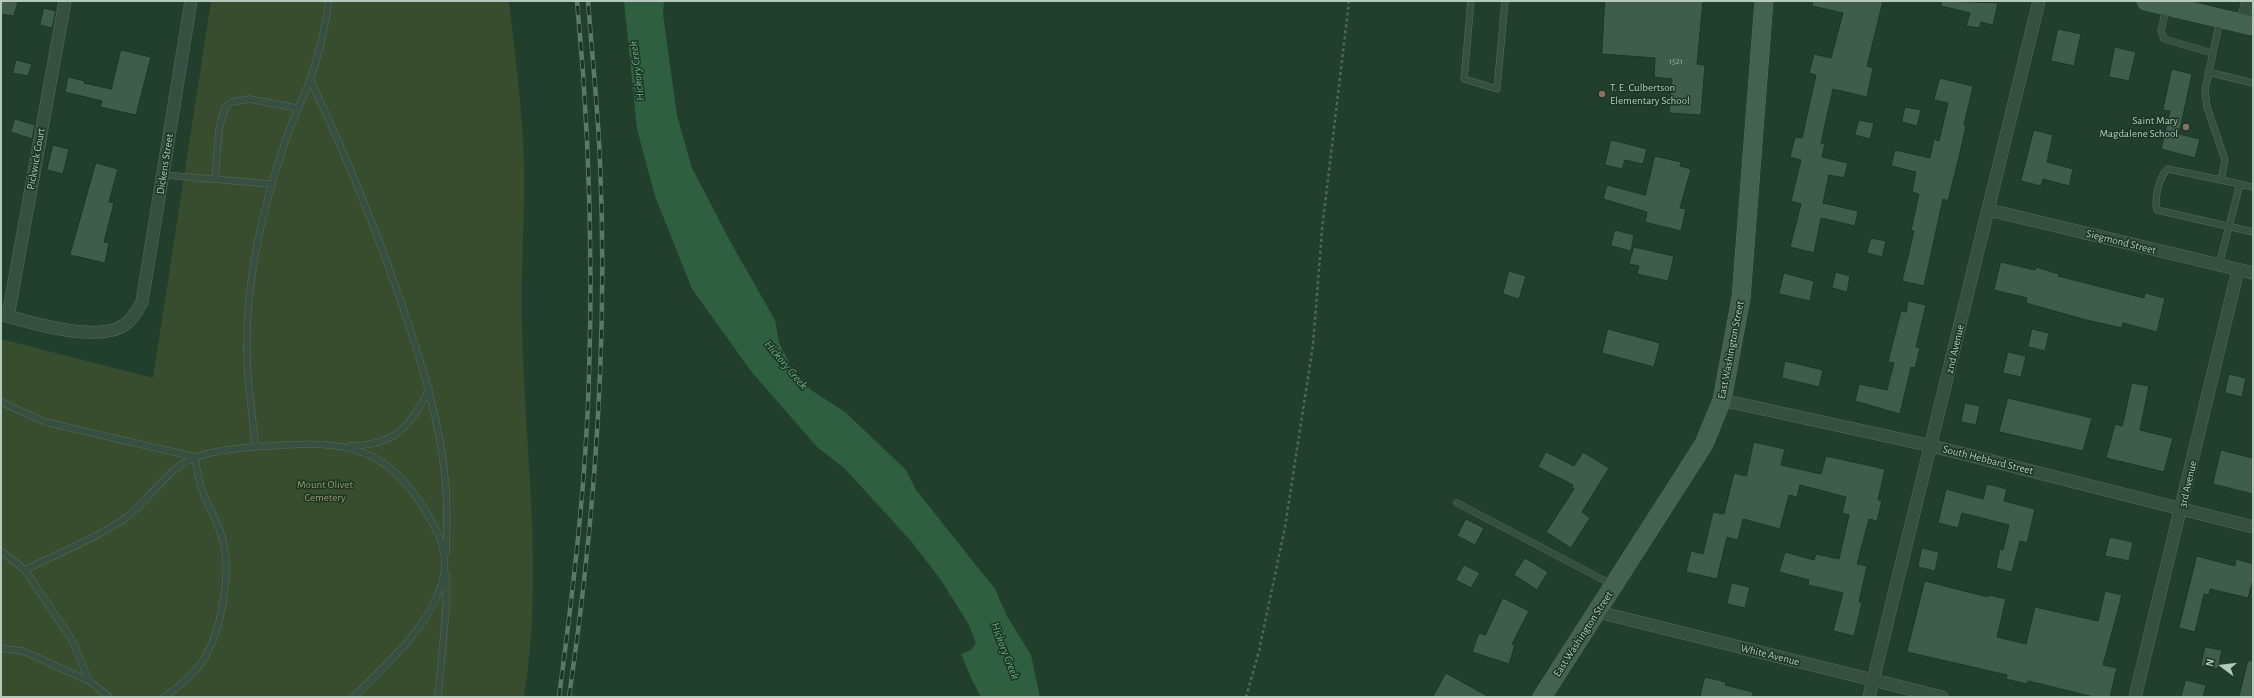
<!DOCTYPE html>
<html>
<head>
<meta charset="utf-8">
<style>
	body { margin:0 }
	#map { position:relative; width:2254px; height:698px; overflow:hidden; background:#223f2d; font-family:"Alegreya Sans",sans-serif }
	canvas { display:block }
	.frame { position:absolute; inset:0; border:2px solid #b3cabc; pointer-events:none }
	.north { position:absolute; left:2202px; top:646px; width:40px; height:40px; -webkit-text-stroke:3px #1c3425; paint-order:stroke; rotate:285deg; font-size:11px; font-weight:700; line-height:16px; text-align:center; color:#b3cabc }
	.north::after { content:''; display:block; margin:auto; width:14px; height:18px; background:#b3cabc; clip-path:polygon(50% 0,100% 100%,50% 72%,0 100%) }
</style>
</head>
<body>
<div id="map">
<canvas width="2254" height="698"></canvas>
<div class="frame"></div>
<div class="north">N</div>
</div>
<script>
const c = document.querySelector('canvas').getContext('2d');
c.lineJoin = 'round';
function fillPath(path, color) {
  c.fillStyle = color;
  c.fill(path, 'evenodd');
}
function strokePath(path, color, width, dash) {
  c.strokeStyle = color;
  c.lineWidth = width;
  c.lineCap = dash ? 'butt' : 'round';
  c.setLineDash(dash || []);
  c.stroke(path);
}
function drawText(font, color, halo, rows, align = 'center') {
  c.font = font + ' "Alegreya Sans",sans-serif';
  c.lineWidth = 3;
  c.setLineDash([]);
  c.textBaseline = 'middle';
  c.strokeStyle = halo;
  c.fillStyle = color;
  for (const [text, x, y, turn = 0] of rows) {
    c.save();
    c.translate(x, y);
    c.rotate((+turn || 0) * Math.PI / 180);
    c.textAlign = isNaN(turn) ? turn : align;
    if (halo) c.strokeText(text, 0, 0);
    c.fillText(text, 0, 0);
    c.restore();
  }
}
fillPath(new Path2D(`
	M211 1H509C515 57 523 112 524 169 525 222 520 276 522 330 525 452 544 575 524 697H1V339L153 378Z`), '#374d2e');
fillPath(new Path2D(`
	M624 1H664L663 14 677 116 692 168 731 243 775 320 779 343 791 366 811 390 845 412 906 470 916 490 995 589 1007 616 1031 655 1040 697H981L972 680 961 654 971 650 976 643 969 625 941 580 911 541 844 468 817 447 751 371 692 289 655 196 637 129Z`), '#2e5f40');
const building = new Path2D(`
	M1 1H18L14 16 1 14Z
	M1605 1H1703L1697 64 1705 65 1701 115 1669 113 1672 79 1654 77 1655 58 1602 54Z
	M1813 1H1883L1867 66 1873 68 1867 97 1833 89 1821 143 1825 144 1822 157 1848 163 1844 178 1829 175 1823 203 1858 211 1855 226 1821 218 1814 253 1790 247 1801 204 1791 201 1801 160 1790 157 1795 137 1802 138 1816 75 1809 73 1814 54 1831 58 1843 13 1812 6Z
	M1942 1 1998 3 1993 25 1981 22 1979 28 1966 26 1970 13 1941 6Z
	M44 8 56 11 52 28 40 25Z
	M2058 29 2081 34 2074 66 2051 61Z
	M2115 47 2136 52 2129 81 2109 77Z
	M121 50 151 57 136 115 100 107 102 101 65 92 68 77 85 81 84 83 111 89Z
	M16 60 32 64 28 76 13 73Z
	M2172 69 2192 74 2179 134 2200 139 2195 158 2161 149 2170 111 2163 110Z
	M1940 78 1973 86 1964 125 1966 126 1959 157 1948 201 1943 199 1924 286 1902 281 1914 231 1911 230 1919 194 1912 192 1916 172 1891 166 1895 150 1930 158 1934 139 1939 141 1948 103 1934 100Z
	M1905 107 1921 110 1917 126 1902 122Z
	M15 119 35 125 32 139 11 132Z
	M1859 120 1874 123 1870 139 1855 135Z
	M2034 130 2053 135 2047 162 2073 169 2069 186 2043 179 2041 186 2021 181Z
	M1611 140 1647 149 1643 164 1625 160 1622 169 1605 165Z
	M53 145 69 149 63 174 47 170Z
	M1655 156 1681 162 1680 166 1691 169 1680 208 1686 209 1681 231 1645 222 1647 212 1603 199 1607 185 1645 195Z
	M96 163 118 169 109 202 114 203 104 242 109 243 105 263 70 255Z
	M1615 230 1634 235 1631 251 1611 246Z
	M1871 238 1886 241 1882 257 1867 253Z
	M1634 247 1674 256 1668 281 1637 274 1639 266 1629 264Z
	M2001 262 2035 270 2036 267 2059 274 2058 276 2144 298 2145 293 2165 298 2157 332 2123 323 2122 328 2086 320 2026 303 2027 298 1994 290Z
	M1509 271 1526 276 1519 299 1503 294Z
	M1836 272 1850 276 1847 292 1832 288Z
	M1784 273 1814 281 1810 301 1779 294Z
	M1908 301 1926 305 1916 347 1920 348 1915 368 1911 367 1900 414 1855 401 1859 384 1887 390 1894 363 1888 362 1893 342 1901 311 1906 312Z
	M1608 329 1660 343 1654 367 1602 353Z
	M2032 329 2049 333 2045 351 2028 347Z
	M2008 352 2026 356 2021 377 2003 373Z
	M1785 361 1823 370 1819 387 1782 378Z
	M2229 374 2246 378 2242 397 2225 393Z
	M2132 383 2149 386 2140 430 2173 438 2164 472 2106 458 2115 424 2122 426Z
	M2008 398 2092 418 2083 451 1999 432Z
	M1965 403 1980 406 1976 425 1961 422Z
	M1754 442 1785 449 1781 465 1821 474 1826 456 1885 469 1878 500 1882 501 1877 521 1869 519 1857 564 1867 566 1859 602 1862 603 1854 636 1833 631 1843 593 1808 585 1809 580 1779 572 1785 552 1814 560 1816 554 1839 559 1849 515 1842 513 1846 497 1800 485 1797 497 1789 495 1780 529 1743 519 1738 540 1727 537 1717 579 1686 572 1691 551 1703 554 1713 512 1724 514 1734 473 1746 476Z
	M2221 450 2253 458V494L2213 484Z
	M1546 452 1574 466 1583 452 1609 468 1582 512 1590 518 1571 548 1546 532 1574 489 1572 488 1573 485 1538 467Z
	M1987 484 2007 489 2004 501 2035 509 2027 543 2020 541 2012 572 1996 568 2000 549 2003 550 2009 525 1962 513 1958 528 1938 523 1946 489 1983 499Z
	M1466 519 1484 528 1475 545 1457 536Z
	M2110 537 2133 542 2129 561 2105 556Z
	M1922 548 1939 552 1935 571 1918 567Z
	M2197 556 2235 566 2236 559 2253 564V580L2248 598 2210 589 2209 595 2204 594 2195 632 2179 628Z
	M1525 558 1548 572 1537 590 1514 575Z
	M1464 565 1480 573 1471 588 1456 580Z
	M1925 581 1988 597 1989 595 2006 599 1997 637 2026 644 2035 607 2098 621 2105 591 2122 595 2103 665 2117 668 2110 697H2094L2028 681 2027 684 2006 679 2007 675 1907 652Z
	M1732 583 1750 587 1745 608 1727 604Z
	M1503 598 1529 611 1512 644 1515 645 1509 664 1472 652 1479 633 1485 635Z
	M2205 647 2222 650 2218 669 2201 666Z
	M2248 661H2253V697H2239Z
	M1446 673 1489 697H1433Z
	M1705 677 1726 682 1725 685 1753 692 1752 697H1700Z
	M2186 680 2206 685 2203 697H2181Z`);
fillPath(building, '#3e5e4b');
strokePath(building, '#1e3627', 1);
const lane = new Path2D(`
	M1471 1 1464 79 1497 89 1505 1
	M2166 8 2161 31 2164 39 2212 53
	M2220 20 2205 90 2207 107 2225 160 2221 180 2253 187
	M2208 72 2253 83
	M310 79C347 158 380 237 407 320 424 371 440 424 445 478 448 503 447 528 446 553
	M164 175 271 184
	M215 179 219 129 225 107 232 102 249 99 297 108
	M2221 180 2168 169C2159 176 2154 199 2157 210L2253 232
	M2219 265 2240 184
	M1 402 45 422 195 457C197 468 198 478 201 487 207 506 219 522 223 541 231 573 222 628 205 657 195 674 180 686 164 697
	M350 446C395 445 410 428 429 389
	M256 447C252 417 248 387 247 356 245 286 261 214 283 148 290 125 301 103 310 80 319 55 325 28 329 1
	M1457 503 1613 585
	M1 551 25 570 72 640 89 681 109 697
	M25 570C55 555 96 538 123 520 149 502 166 468 196 457 219 449 246 447 271 446 346 440 388 446 428 515 445 543 451 565 437 596 421 635 383 667 354 697
	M1 648 23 651 89 681
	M438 697 446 610V573`);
const street = new Path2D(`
	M2242 24 2248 1
	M1989 210 2253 273
	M1 314C30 323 104 345 128 322 134 317 138 309 142 302L191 1
	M8 316 65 1
	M1722 400 1932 446 2253 527
	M1598 612 1942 697
	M1869 697 2039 1
	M2135 697 2238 270`);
const secondary = new Path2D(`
	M2146 1 2253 26
	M1542 697 1704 444 1722 400 1741 298 1764 1`);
strokePath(lane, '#556d5e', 7);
strokePath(street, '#556d5e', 13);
strokePath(secondary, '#556d5e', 19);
strokePath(new Path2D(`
	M1246 697 1259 651 1285 527 1313 345 1322 230 1349 1`), '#51684f', 2.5, [3, 3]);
strokePath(lane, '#374f40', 6);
strokePath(street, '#374f40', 12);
strokePath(secondary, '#446251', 18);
const rail = new Path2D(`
	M559 697C573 591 586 483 589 376 593 251 589 126 577 1
	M569 697C595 520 608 341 600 162 598 108 592 55 588 1`);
strokePath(rail, '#5c7968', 4.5);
strokePath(rail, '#1c3425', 3, [9]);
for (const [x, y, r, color] of [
	[1602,94,4,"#8d6e63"],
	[2186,127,4,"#8d6e63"]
]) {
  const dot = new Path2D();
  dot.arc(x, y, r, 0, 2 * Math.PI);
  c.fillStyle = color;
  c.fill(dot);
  strokePath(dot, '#1c3425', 1.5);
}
drawText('9px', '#96afa0', null, [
	["1521",1676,61]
]);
drawText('11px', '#b3cabc', '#1c3425', [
	["T. E. Culbertson",1610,88],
	["Elementary School",1610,101],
	["Saint Mary",2178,121,"right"],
	["Magdalene School",2178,134,"right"]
], 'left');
drawText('11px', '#b3cabc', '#1c3425', [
	["Pickwick Court",36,159,-80],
	["Dickens Street",165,164,-81],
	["Siegmond Street",2121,242,14],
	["2nd Avenue",1955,349,-77],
	["East Washington Street",1731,350,-79],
	["South Hebbard Street",1988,460,14],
	["3rd Avenue",2188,484,-77],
	["East Washington Street",1583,634,-57],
	["White Avenue",1770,655,14]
]);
drawText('11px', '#9b9c68', '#1c3425', [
	["Mount Olivet",325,485],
	["Cemetery",325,498]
]);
drawText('italic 12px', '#69ab82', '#1c3425', [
	["Hickory Creek",637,71,-97],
	["Hickory Creek",786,365,50],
	["Hickory Creek",1005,651,69]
]);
</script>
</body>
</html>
